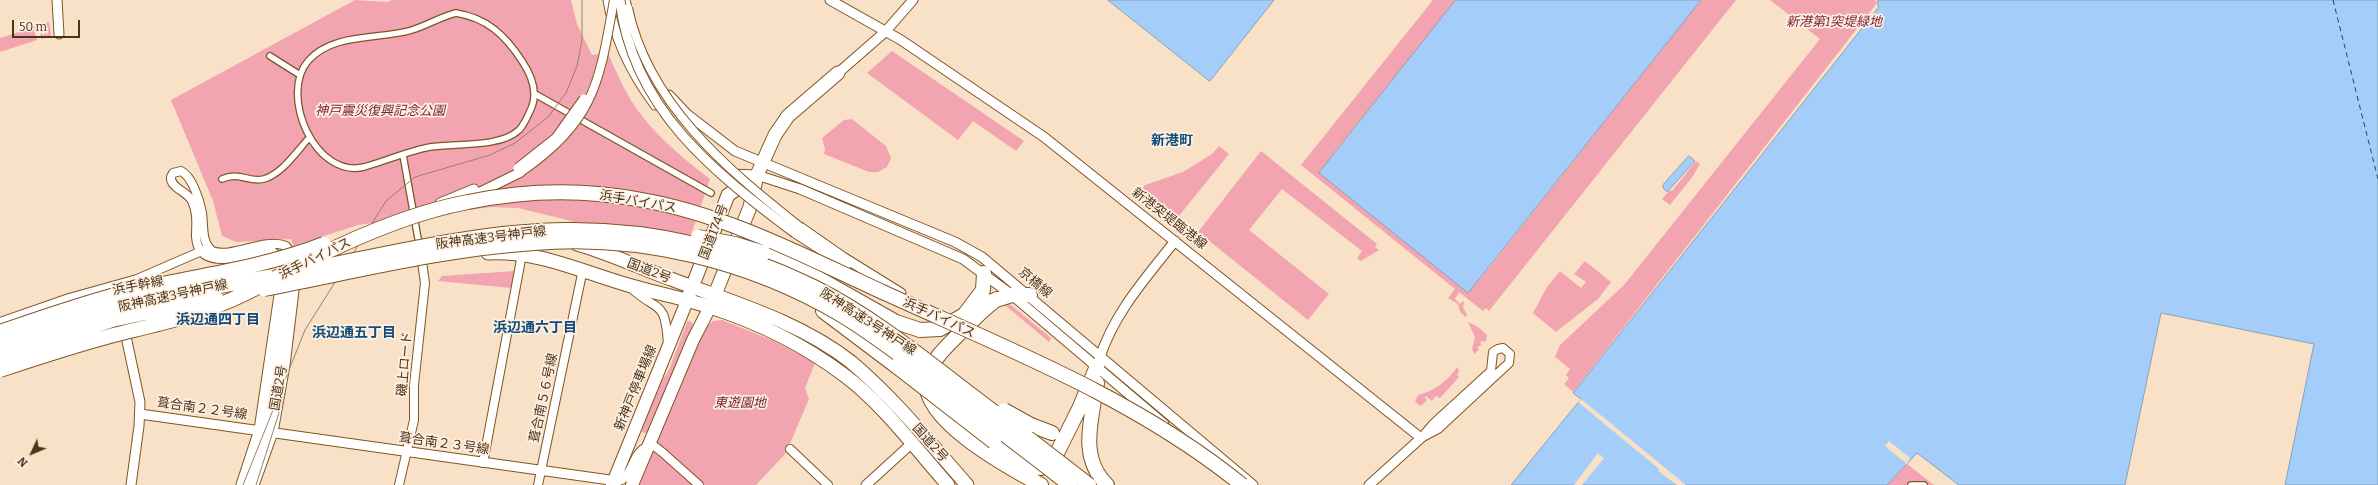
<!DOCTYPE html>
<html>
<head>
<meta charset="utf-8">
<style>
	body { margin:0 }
	#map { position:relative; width:2378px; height:485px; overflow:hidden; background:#f9e1c7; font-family:Bitter,serif }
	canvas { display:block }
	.north { position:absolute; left:12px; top:433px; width:40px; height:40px; -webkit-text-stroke:3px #fdf0e3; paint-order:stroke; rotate:226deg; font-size:11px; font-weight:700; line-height:16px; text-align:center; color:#4c3418 }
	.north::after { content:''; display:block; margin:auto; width:14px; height:18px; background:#4c3418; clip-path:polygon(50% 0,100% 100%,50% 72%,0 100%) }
	.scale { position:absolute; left:12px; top:20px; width:68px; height:18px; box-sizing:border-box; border:2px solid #4c3418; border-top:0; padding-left:5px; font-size:12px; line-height:14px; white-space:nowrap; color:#4c3418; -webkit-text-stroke:3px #fdf0e3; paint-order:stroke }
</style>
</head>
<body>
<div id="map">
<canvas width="2378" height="485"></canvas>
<div class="north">N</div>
<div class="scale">50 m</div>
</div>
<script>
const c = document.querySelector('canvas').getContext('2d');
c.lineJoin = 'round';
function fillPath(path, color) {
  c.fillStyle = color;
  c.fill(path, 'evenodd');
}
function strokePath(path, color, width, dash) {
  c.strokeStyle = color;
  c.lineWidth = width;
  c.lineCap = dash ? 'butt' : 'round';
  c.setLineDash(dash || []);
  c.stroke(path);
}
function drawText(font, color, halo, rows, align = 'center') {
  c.font = font + ' Bitter,"Noto Sans JP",serif';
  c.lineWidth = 3.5;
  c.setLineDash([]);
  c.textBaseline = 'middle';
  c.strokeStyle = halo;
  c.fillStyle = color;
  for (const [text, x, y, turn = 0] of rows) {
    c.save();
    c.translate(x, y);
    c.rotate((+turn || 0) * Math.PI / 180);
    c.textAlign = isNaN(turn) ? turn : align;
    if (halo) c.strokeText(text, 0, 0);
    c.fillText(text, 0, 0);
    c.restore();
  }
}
fillPath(new Path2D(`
	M355 0 387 2 392 0H571L577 24 592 55 608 53C614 67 620 81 628 95 647 129 679 155 710 179L683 258 567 220 518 208 491 207 358 225 293 246 291 239 236 242 222 236 213 201 171 100Z
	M1433 0H1456L1330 158 1480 279 1701 0H1736L1489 311 1486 308 1483 311 1459 292 1455 299 1460 304 1463 301 1464 303 1463 307 1467 315 1466 317 1460 312 1458 304 1448 298 1455 289 1301 165Z
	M1770 0H1875L1877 3 1573 392 1564 384 1569 378 1566 375 1570 369 1555 357 1560 345 1624 285 1820 39Z
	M49 22 51 35 42 39 38 28 34 29 37 40 0 52V38Z
	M892 51 1024 141 1016 151 973 121 958 140 867 73Z
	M852 119 886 146 891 158 887 167 878 172H869L824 154 825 149 822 138 844 120Z
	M1219 146 1229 154 1174 222 1138 194 1145 185 1183 172 1212 154Z
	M1261 151 1377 244 1375 247 1379 250 1361 261 1357 258 1362 251 1282 189 1249 230 1329 294 1308 320 1198 232Z
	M1696 161 1700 164 1693 176 1670 205 1662 199 1670 190 1672 191Z
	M1585 261 1611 282 1598 299 1556 332 1533 313 1547 287 1560 271 1581 288 1586 282 1574 274Z
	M515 271 512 288 438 281 442 276Z
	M1007 304 1011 305 1051 338 1049 342 1005 305Z
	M722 320 774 341 815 363 805 388 809 399 786 453 756 485H639L705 328 713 321Z
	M690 321 693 324 649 432 644 433 640 430 650 399 669 370 687 322Z
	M1468 322 1478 327 1487 335 1486 342 1482 341 1480 343 1482 345 1477 347 1479 349 1475 354 1472 350 1475 337Z
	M1457 367 1459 371 1457 375 1459 377 1440 398 1436 396 1432 401 1426 396 1425 398 1427 400 1421 406 1415 402 1418 395C1434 391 1448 381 1457 367Z
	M1907 464 1934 485H1887Z`), '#f2a4b0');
const water = new Path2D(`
	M1108 0H1274L1210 81Z
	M1456 0H1701L1468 293 1319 173Z
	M1878 0H2378V485H2285L2314 344 2161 313 2125 485H1959L1917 453 1887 485H1511L1581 399 1573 393 1878 8Z
	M1689 156 1695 161 1667 192 1663 188V185Z`);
fillPath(water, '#a4cef9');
strokePath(water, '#8aa0b6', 1);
fillPath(new Path2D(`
	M1581 399 1686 485H1677L1658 471 1659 469 1578 402Z
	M1889 441 1910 458 1907 464 1885 446Z
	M1598 453 1604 458 1582 485H1574Z`), '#f9e1c7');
strokePath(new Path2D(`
	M2333 0 2378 179`), '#114a7a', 1, [5, 4]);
const pedestrian = new Path2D(`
	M456 13C487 18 505 35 522 61 532 76 539 94 530 111 527 118 524 125 519 130 500 148 456 143 430 147 408 151 386 161 364 167 315 179 279 95 308 61 333 32 380 40 412 30 428 25 440 17 456 13Z
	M270 56 300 75
	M535 94 711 193
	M403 155 419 244
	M222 179C239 171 249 183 264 179 282 174 297 151 309 138
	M1911 485H1924`);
const minor = new Path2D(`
	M285 270 282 260 271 250C247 254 199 274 196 237 196 225 198 213 192 201 187 191 170 188 171 177L173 173 181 171C192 176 200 201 202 213 204 227 201 241 212 251 233 259 263 237 286 246L294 257
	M630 287C658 314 665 297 668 344
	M0 322 69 298 137 279 204 250
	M1503 348 1510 354 1509 363 1438 429 1421 438 1433 424 1491 371 1493 352 1498 349Z
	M650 443 662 452 699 485
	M790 449 828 485
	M483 463 522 254
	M399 485 414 420V385L425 283 421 255
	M538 485 583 269`);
const tertiary = new Path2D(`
	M57 0 59 34
	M608 0C614 38 632 74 655 105
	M625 0 629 16
	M830 0 901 40 1044 137 1421 438 1369 485
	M838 73 885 32 913 0
	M669 95 687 114 735 151 955 242 982 257 1253 485
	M717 166 730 174 757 175 800 189 963 259 1012 295 1164 424
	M468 198 521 172
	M440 203 474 189
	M800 227 843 257 901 293
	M795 233 846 266
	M124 327 140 402 139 426 131 485
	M1099 360C1114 313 1145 279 1175 241
	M140 414 617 481C635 477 631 453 648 447
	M866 485 911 444`);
const primary = new Path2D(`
	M612 485 687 301
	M632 485 693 340 710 307`);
const trunk = new Path2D(`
	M577 244C609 253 640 268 671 279 731 302 799 321 851 362 894 398 930 443 967 485
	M488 253C541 251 579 271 628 285 655 293 683 298 710 307 757 322 804 345 844 375 881 402 917 450 948 485
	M689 295 728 195 757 175
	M712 302 750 207 757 175 775 135 788 116 838 73
	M243 485 261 430 284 275
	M252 485 271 432 283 365 294 274`);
const motorway = new Path2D(`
	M764 253 811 274 896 322 920 330 940 329 964 315 983 290 984 273
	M997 299C982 310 970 323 957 336 945 348 931 361 927 378 918 419 1010 468 1041 485
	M989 302 1012 295H1030
	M823 311 896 366
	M1097 383C1092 418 1078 457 1107 485
	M1031 425 1052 433
	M994 442 1032 467 1041 468 1049 465 1055 457 1079 409 1097 366`);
strokePath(pedestrian, '#7f5520', 8);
strokePath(minor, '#7f5520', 10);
strokePath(tertiary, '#7f5520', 11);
strokePath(primary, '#7f5520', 14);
strokePath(trunk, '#7f5520', 15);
strokePath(motorway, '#7f5520', 16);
strokePath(pedestrian, '#fff', 5.5);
strokePath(minor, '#fff', 8);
strokePath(tertiary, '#fff', 9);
strokePath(primary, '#fff', 12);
strokePath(trunk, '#fff', 13);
strokePath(motorway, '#fff', 14);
strokePath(new Path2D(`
	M243 485 305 330 386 201 415 177 490 155 515 143 548 117 566 93 577 66 582 40V0
	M256 485 285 394`), '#998166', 1);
const minorBridge = new Path2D(`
	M628 8C648 104 727 169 800 227
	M521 172C595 120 599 84 614 0`);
const tertiaryBridge = new Path2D(`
	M620 0C632 109 714 172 795 233
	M518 168 556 138 584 99`);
const motorwayBridge = new Path2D(`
	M698 237 735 244 764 253
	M300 271C388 254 477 231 566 230 652 229 737 249 814 287 868 314 917 353 965 390 1006 421 1048 453 1089 485
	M264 289C353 272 443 249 534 243 640 234 751 261 843 316 879 338 913 365 947 391 988 422 1029 453 1070 485
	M0 332C43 317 86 302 130 291 195 276 262 268 324 244
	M0 344 65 321 151 299 268 277
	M0 357 112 320 216 298
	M896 366 994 442
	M0 370C36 358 73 346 110 336 149 326 189 318 226 302 255 290 282 274 310 260 360 235 414 212 468 202 525 190 585 189 642 200 728 215 808 258 887 294 1008 349 1138 400 1242 485
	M1004 410 1031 425`);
strokePath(minorBridge, '#7f5520', 10, []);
strokePath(tertiaryBridge, '#7f5520', 11, []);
strokePath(motorwayBridge, '#7f5520', 16, []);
strokePath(minorBridge, '#fff', 8);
strokePath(tertiaryBridge, '#fff', 9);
strokePath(motorwayBridge, '#fff', 14);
drawText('italic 13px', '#7c233a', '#fdf0e3', [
	["新港第1突堤緑地",1834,22],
	["神戸震災復興記念公園",380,111],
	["東遊園地",740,403]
]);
drawText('13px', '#4c3418', '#fdf0e3', [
	["浜手バイパス",638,202,10],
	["新港突堤臨港線",1169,219,38],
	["国道174号",714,232,-69],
	["阪神高速3号神戸線",491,238,-7],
	["浜手バイパス",315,259,-26],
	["国道2号",649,271,21],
	["京橋線",1035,283,40],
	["浜手幹線",138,286,-11],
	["阪神高速3号神戸線",173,296,-12],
	["浜手バイパス",939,318,25],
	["阪神高速3号神戸線",868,322,33],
	["磯上ロード",405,364,-85],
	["国道2号",279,388,-80],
	["新神戸停車場線",636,388,-68],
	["葺合南５６号線",544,398,-78],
	["葺合南２２号線",202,409,8],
	["国道2号",930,443,48],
	["葺合南２３号線",444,444,8]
]);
drawText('bold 14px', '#114a7b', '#fdf0e3', [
	["新港町",1172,141],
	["浜辺通四丁目",218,320],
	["浜辺通六丁目",535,328],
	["浜辺通五丁目",354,333]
]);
</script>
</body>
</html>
